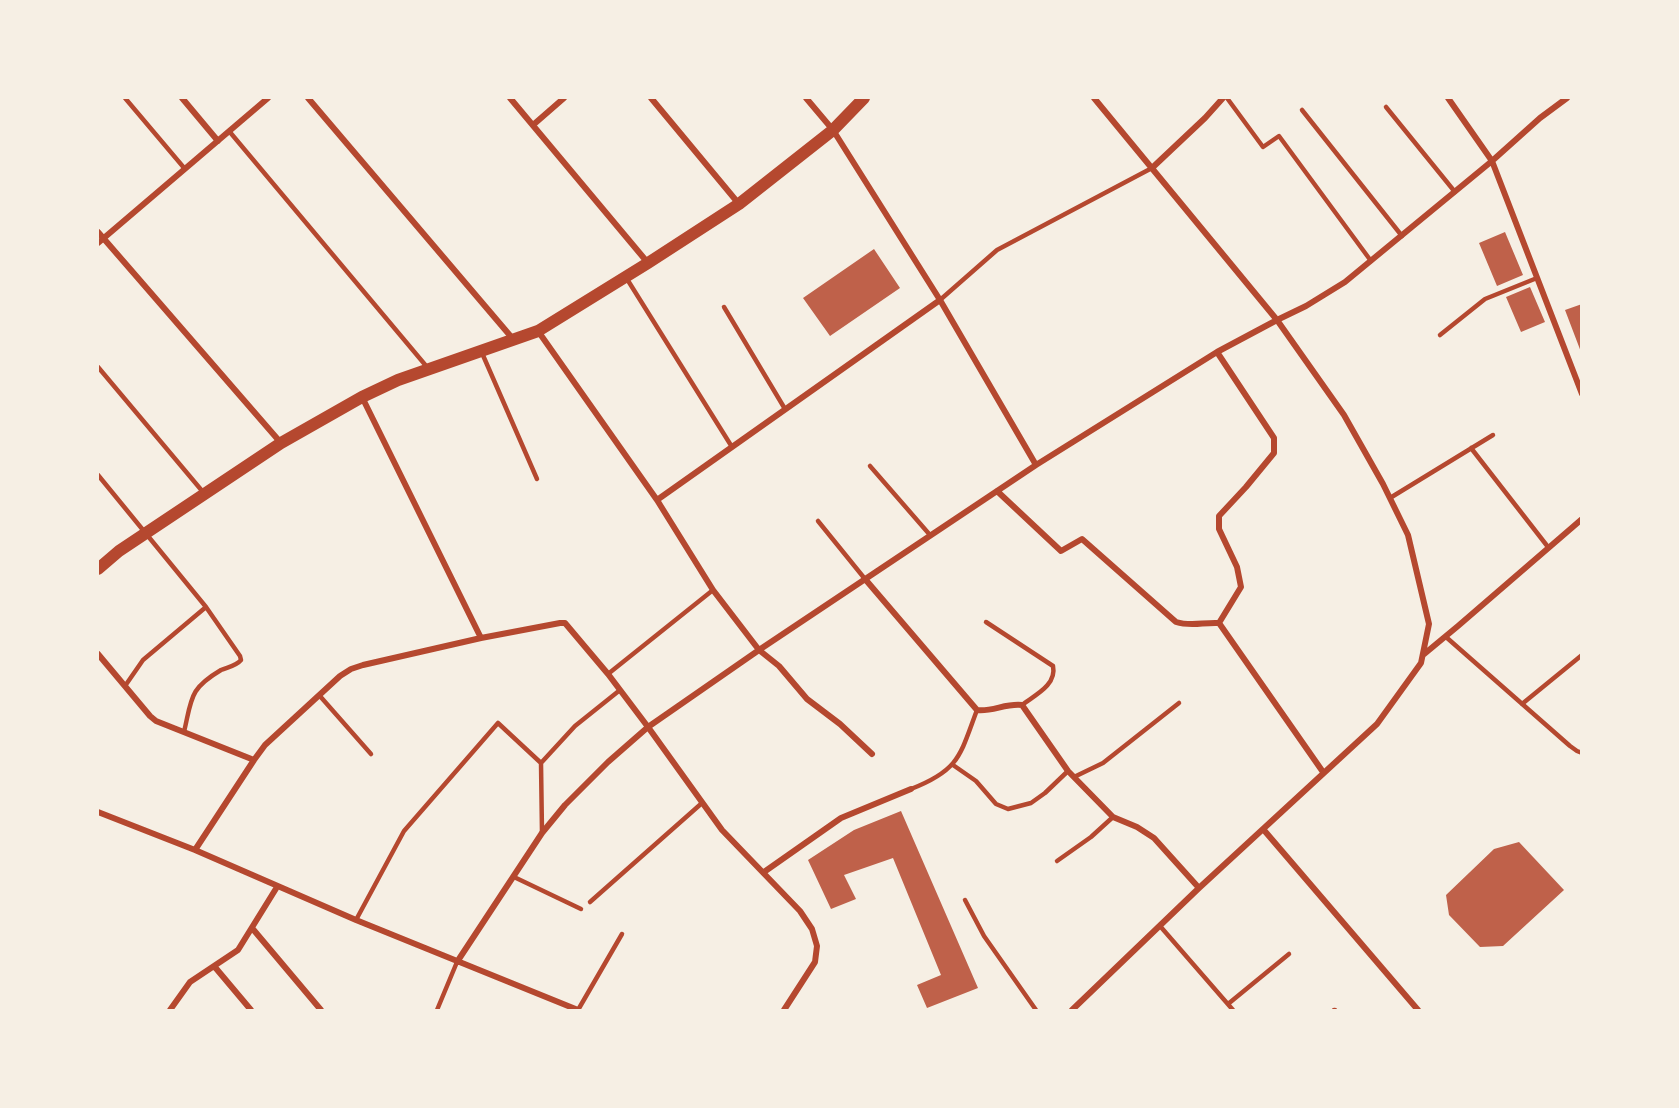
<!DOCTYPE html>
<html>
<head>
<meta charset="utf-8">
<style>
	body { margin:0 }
	#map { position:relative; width:1679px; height:1108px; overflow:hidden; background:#f6efe4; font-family:"Public Sans",sans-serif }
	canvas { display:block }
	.frame { position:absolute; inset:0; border:99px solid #f6efe4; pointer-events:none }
</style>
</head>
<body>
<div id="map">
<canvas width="1679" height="1108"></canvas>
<div class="frame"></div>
</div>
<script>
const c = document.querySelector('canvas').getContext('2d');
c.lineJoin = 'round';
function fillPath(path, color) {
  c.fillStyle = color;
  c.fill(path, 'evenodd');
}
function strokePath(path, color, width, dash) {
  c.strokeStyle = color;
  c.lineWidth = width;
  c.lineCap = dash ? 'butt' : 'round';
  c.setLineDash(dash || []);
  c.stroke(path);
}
fillPath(new Path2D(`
	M1505 232 1523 275 1497 286 1479 243Z
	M874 249 900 288 830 336 803 298Z
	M1530 287 1545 322 1521 332 1506 297Z
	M1582 304V352H1581L1565 310Z
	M901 811 978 988 927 1008 917 985 941 975 893 858 844 875 856 899 831 909 808 860 854 830Z
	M1519 842 1564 890 1503 946 1480 947 1449 915 1446 895 1494 849Z`), '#bf614a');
strokePath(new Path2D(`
	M125 98 185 169
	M1227 98 1263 147 1279 136 1371 261
	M1386 107 1455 192
	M1302 110 1402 236
	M229 131 427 367
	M627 279 732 447
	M940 300 997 250 1152 168
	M724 307 785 409
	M1440 335 1485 299 1537 278
	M482 353 537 479
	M98 367 203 492
	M1471 448 1548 547
	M870 466 930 535
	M98 475 206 607 240 656 241 660C236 666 228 667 221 670 189 689 192 698 184 732
	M1390 498 1493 435
	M818 521 865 579
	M986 622 1053 666C1057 685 1035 695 1022 705
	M1446 637 1570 746 1577 751 1582 753
	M608 674 713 590
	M125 686 143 660 206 607
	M319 695 371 754
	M1522 704 1582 655
	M541 763 575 726 620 690
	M953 765 976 781 996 804 1008 809 1031 803 1045 793 1068 771
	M1074 777 1103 763 1179 703
	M911 789C960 770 960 755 977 710
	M1057 861 1091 837 1113 817
	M514 877 581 909
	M965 900 984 936 1036 1010
	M590 902 702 803
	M356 920 404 831 498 723 541 763 542 833
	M1160 926 1233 1010
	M1228 1004 1289 954
	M437 1010 457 962
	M578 1010 622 934
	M1334 1010H1335`), '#b5482f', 4.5);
strokePath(new Path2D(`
	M182 98 218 141
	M308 98 513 339
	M510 98 648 263
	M651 98 739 204
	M806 98 833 130 940 300 1036 465
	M1448 98 1492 161 1582 394
	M533 125 564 98
	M1152 168 1205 118 1223 98
	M98 232 281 443
	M98 243 268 98
	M538 331 657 500 713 590 759 650 779 666 807 699 840 724 872 754
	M1217 352 1274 438V453L1246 487 1219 516V529L1237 567 1241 587 1219 623 1323 772
	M362 397 481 638
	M997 491 1061 551 1082 539 1176 622C1192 627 1203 622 1219 623
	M657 500 940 300
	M865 579 977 710C992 712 1006 703 1022 705L1068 771 1113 817 1137 827 1154 838 1199 888
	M98 654 150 716 156 721 254 760
	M1423 655 1458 626 1582 519
	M98 812 195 850 356 920 578 1010
	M1263 829 1418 1010
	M195 850 254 760 265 745 340 676 351 669 363 665 481 638 560 623H565L608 674 648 727 722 830 800 911 812 929 817 946 815 962 784 1010
	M764 872 841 818 911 789
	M252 928 321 1010
	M457 962 542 833 565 805 608 762 648 727 759 650 1036 465 1217 352 1277 320 1306 306 1345 282 1492 161 1540 118 1567 98
	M214 966 251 1010
	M170 1010 190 982 238 950 277 887
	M1072 1010 1199 888 1377 724 1421 663 1429 624 1408 535 1383 484 1344 415 1277 320 1094 98`), '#b5482f', 6);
strokePath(new Path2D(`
	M98 569 119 551 281 443 362 397 398 380 538 331 648 263 739 204 833 130 864 98`), '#b5482f', 12);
</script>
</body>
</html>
